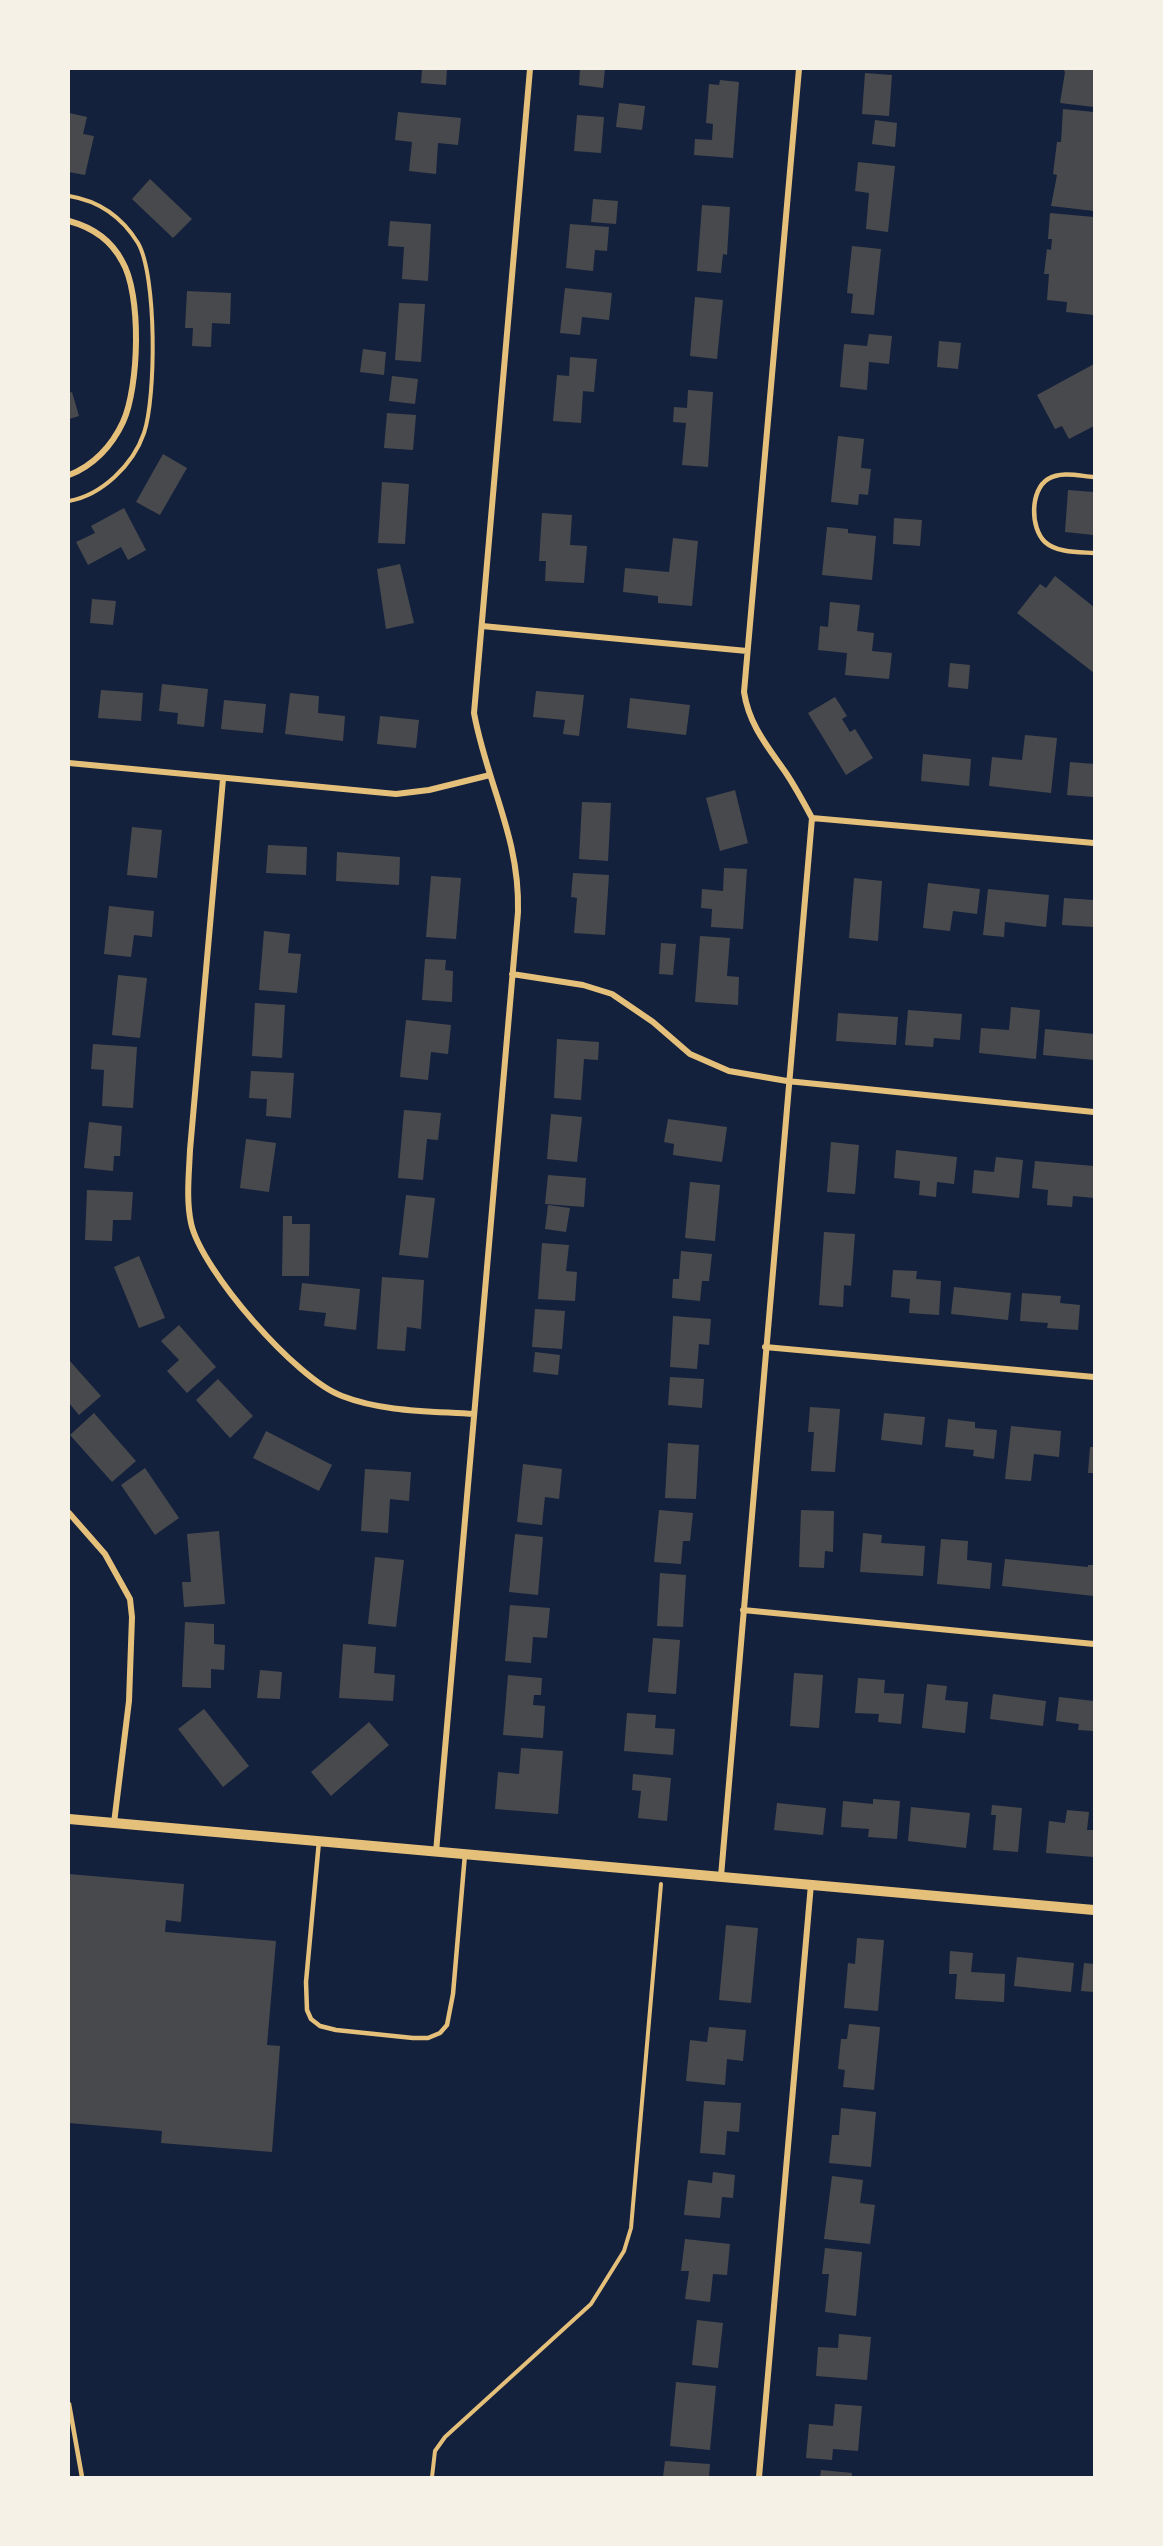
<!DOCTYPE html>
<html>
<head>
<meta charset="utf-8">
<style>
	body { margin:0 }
	#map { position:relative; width:1163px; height:2546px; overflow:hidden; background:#14213d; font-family:Roboto,sans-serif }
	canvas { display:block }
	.frame { position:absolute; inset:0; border:70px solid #f6f1e7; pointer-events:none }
</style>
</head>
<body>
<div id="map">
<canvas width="1163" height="2546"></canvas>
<div class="frame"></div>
</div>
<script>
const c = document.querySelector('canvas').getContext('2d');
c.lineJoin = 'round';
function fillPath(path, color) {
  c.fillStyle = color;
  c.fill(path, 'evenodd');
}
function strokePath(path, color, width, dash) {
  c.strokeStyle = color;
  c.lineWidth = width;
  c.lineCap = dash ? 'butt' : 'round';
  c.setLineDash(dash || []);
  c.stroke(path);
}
fillPath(new Path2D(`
	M422 69H447L446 85 421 83Z
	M580 69H605L603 88 579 85Z
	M1063 69H1094V107L1060 103 1065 72Z
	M865 73 892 75 889 116 862 114Z
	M720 80 739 82 733 158 694 155 695 139 712 140 713 124 706 123 709 84 719 85Z
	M619 103 645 106 642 130 616 127Z
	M1063 109 1094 112V211L1051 206 1057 175 1053 174 1057 142H1061Z
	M398 112 461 118 458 145 438 143 436 174 409 171 412 142 395 140Z
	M69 113 87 117 83 134 94 136 85 175 69 172Z
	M577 115 604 117 601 153 574 151Z
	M875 120 897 123 895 147 872 144Z
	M858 162 895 166 888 232 866 229 869 193 855 191Z
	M150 179 192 219 173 238 132 199Z
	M593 199 618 201 616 224 591 222Z
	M702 205 730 207 727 255 723 254 721 273 697 271Z
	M1050 213 1094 217V315L1066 312 1067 302 1047 300 1049 274H1044L1047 249 1051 250 1052 239H1048Z
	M390 221 431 224 428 281 402 279 404 247 388 246Z
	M570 224 609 227 607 251 595 250 593 271 566 268Z
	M852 246 881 249 874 315 851 313 853 294 847 293Z
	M565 288 612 293 609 320 582 317 580 335 560 333Z
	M187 291 231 293 230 324 212 323 211 347 192 346 193 328H185Z
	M695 297 723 300 717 359 690 356Z
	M399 303 425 304 421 362 395 360Z
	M869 334 892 336 889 364 869 362 867 390 840 387 844 344 867 346Z
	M939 341 961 343 958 369 937 367Z
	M363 349 386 352 384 375 360 372Z
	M570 357 597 359 594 392 583 391 581 423 553 421 557 375 569 376Z
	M1094 364V426L1069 439 1062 426 1055 429 1037 395Z
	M392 376 418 379 415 404 389 401Z
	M688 390 713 392 708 467 682 465 686 423 673 422 674 407 687 408Z
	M72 392 79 416 69 419V393Z
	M387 413 416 415 413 450 384 448Z
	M838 436 864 439 861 468 871 469 868 495 859 494 858 505 831 502Z
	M163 454 187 468 160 515 136 502Z
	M382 482 409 484 405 544 378 543Z
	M1068 490 1094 492V535L1065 532Z
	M124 508 146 550 128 560 121 547 88 565 76 542 95 533 91 526Z
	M542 513 572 515 570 545 587 546 584 583 545 581 546 561H539Z
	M894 518 922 520 920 546 893 544Z
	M827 527 848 529V533L876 536 872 580 822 575Z
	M673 538 698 541 692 606 658 603V596L623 592 625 568 669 572Z
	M400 564 414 623 386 629 377 569Z
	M1055 576 1094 607V673L1017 613 1040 584 1046 588Z
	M92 599 116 601 113 625 90 623Z
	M830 602 860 605 857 631 874 633 872 651 892 653 889 679 845 675 847 653 818 650 820 626 828 627Z
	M950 663 970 665 968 689 948 687Z
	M162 684 208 689 204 727 177 724 178 713 159 711Z
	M101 690 143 693 141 721 98 718Z
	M536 691 584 695 579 736 563 734 565 720 533 717Z
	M290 693 319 696 318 713 345 716 343 741 285 734Z
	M835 697 847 716 842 719 850 732 855 729 873 758 846 775 808 713Z
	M630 698 690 705 686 735 627 728Z
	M224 700 266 704 263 733 221 729Z
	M380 716 419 720 416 748 377 744Z
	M1025 735 1057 738 1051 793 989 786 992 757 1022 760Z
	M923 754 971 759 969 786 921 781Z
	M1070 762 1094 764V797L1067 795Z
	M735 790 748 843 720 851 706 798Z
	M582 802 611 803 608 861 579 859Z
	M132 827 162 830 157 878 127 875Z
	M268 845 307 847 306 875 266 873Z
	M337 852 400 857 399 885 336 881Z
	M724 868 747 869 743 929 711 927 712 909 701 908 702 889 723 891Z
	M573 873 609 875 605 935 574 933 577 898 571 897Z
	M431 876 461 878 456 939 426 937Z
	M854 878 882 881 878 941 849 938Z
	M928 883 980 889 977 914 953 911 950 931 923 928Z
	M988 889 1049 895 1046 927 1005 922 1004 937 983 935Z
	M1064 898 1094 900V927L1062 925Z
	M109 906 154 911 152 937 134 935 131 957 104 954Z
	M264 931 290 934 288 953 301 954 297 993 259 990Z
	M700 936 730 938 727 976 739 977 738 1005 695 1002Z
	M661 943 676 944 673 975 659 974Z
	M425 959 446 960 445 970 453 971 452 1002 422 1000Z
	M118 975 147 978 140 1038 112 1035Z
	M255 1003 285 1005 282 1058 252 1056Z
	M1011 1007 1040 1010 1036 1059 979 1053 981 1028 1009 1030Z
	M908 1010 962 1014 960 1040 934 1038 933 1047 905 1045Z
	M838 1013 898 1017 896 1045 836 1041Z
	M406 1020 451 1025 448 1054 431 1052 428 1080 400 1077Z
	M1045 1029 1094 1034V1060L1043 1055Z
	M557 1039 599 1042 598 1060 584 1059 581 1100 554 1098Z
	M93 1044 137 1047 133 1108 102 1106 104 1070 91 1069Z
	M251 1071 294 1073 291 1118 266 1116 267 1099 249 1098Z
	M404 1110 441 1113 438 1140 427 1139 423 1180 398 1178Z
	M551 1114 582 1117 577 1162 547 1159Z
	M668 1119 727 1127 722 1162 673 1155 674 1144 664 1142Z
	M89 1122 122 1126 120 1156H114L113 1171 84 1168Z
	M246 1139 276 1143 269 1192 240 1188Z
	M831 1142 859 1145 855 1194 827 1192Z
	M896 1150 957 1157 954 1184 937 1182 936 1197 919 1195 920 1181 894 1178Z
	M996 1157 1023 1160 1019 1198 972 1193 974 1170 994 1172Z
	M1035 1161 1094 1166V1198L1073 1196 1072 1207 1047 1205 1048 1190 1032 1188Z
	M548 1175 586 1178 584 1207 545 1204Z
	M690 1182 720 1185 715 1241 685 1238Z
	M87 1190 133 1192 131 1220H113L112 1241 85 1240Z
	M406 1195 435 1198 428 1258 399 1255Z
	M548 1205 570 1208 566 1232 545 1229Z
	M283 1216H292V1224H310L309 1276H282Z
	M824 1232 855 1234 851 1286 844 1285 843 1307 819 1305Z
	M542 1243 569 1245 566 1271 577 1272 575 1301 538 1299Z
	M681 1251 712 1254 709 1281H702L700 1301 672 1298 673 1279H679Z
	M139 1256 165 1318 139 1328 114 1267Z
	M893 1270 917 1271 916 1279 941 1281 939 1315 909 1313 910 1299 891 1297Z
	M382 1277 424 1280 421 1329 407 1327 405 1351 377 1349Z
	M302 1283 360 1289 356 1330 324 1326 326 1313 299 1310Z
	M954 1287 1011 1293 1008 1320 951 1314Z
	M1022 1293 1061 1296 1060 1303 1080 1305 1078 1330 1047 1328 1048 1323 1020 1321Z
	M535 1309 565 1311 562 1349 532 1347Z
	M673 1316 711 1319 709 1345 699 1344 697 1369 670 1367Z
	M179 1325 216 1367 187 1393 167 1371 179 1360 161 1341Z
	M535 1352 560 1355 558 1375 533 1372Z
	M69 1360 101 1396 79 1415 69 1403Z
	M670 1377 704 1379 702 1408 668 1405Z
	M218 1379 253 1416 230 1438 196 1400Z
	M810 1407 840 1409 835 1472 811 1471 814 1432H808Z
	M94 1413 136 1461 112 1482 70 1435Z
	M884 1413 925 1417 922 1445 881 1440Z
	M948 1419 975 1422V1428L997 1430 994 1459 973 1456 974 1450 945 1447Z
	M1011 1426 1061 1431 1059 1457 1034 1454 1031 1481 1005 1479Z
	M266 1431 332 1465 319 1491 253 1458Z
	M668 1443 699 1445 696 1499 665 1498Z
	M1090 1447H1094V1473H1088Z
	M523 1464 562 1469 559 1499 545 1497 542 1525 517 1522Z
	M145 1468 179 1518 155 1535 121 1485Z
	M365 1469 411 1472 409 1501 390 1499 388 1533 361 1531Z
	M659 1510 693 1513 690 1541H683L681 1564 654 1562Z
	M801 1510 834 1511 833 1552 825 1551 824 1568 799 1567Z
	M219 1531 225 1604 184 1607 182 1582H191L187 1534Z
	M863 1533 882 1535 881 1543 925 1546 923 1576 860 1572Z
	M515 1534 543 1537 538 1595 509 1592Z
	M941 1539 968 1541 967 1560 992 1563 990 1589 937 1584Z
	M375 1557 404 1560 396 1627 368 1624Z
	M1005 1559 1088 1567V1565H1094V1596L1002 1586Z
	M660 1573 686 1575 683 1627 657 1626Z
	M510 1605 550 1608 547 1638 533 1637 531 1663 505 1661Z
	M185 1622 214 1624V1644L225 1645 224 1670 211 1669V1688L182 1687Z
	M653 1638 680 1640 676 1694 648 1692Z
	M343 1644 376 1647 374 1673 395 1675 393 1701 339 1698Z
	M260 1670 282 1672 280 1699 257 1698Z
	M794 1673 823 1675 819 1728 790 1726Z
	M508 1675 542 1678 541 1695H534L533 1705 545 1706 543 1738 503 1735Z
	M858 1678 885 1680 884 1693 904 1694 901 1724 878 1722 879 1714 855 1713Z
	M927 1684 947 1686 945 1700 968 1702 965 1733 922 1728Z
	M993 1694 1046 1701 1043 1726 990 1719Z
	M1059 1697 1094 1701V1731L1078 1730 1079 1724 1056 1721Z
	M204 1709 249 1766 223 1787 178 1729Z
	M627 1713 656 1715 655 1728 675 1729 673 1755 624 1751Z
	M369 1722 389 1745 331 1796 311 1772Z
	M521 1748 563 1751 558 1814 495 1809 498 1772 519 1774Z
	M633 1774 671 1778 667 1821 638 1818 641 1791 632 1790Z
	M873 1799 900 1801 897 1839 868 1837 869 1829 841 1827 843 1801 873 1804Z
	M777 1803 826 1808 823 1835 774 1830Z
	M992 1805 1022 1808 1018 1852 993 1850 996 1815H991Z
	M911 1807 970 1813 966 1848 908 1841Z
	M1067 1810 1089 1812 1087 1830H1094V1857L1046 1853 1049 1821 1065 1823Z
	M69 1874 184 1884 181 1922 166 1920 165 1932 276 1941 267 2045 280 2046 272 2152 161 2143 162 2131 69 2123Z
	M726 1925 758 1928 751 2003 719 2000Z
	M857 1938 884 1940 878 2011 844 2008 848 1963 855 1964Z
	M950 1951 973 1953 971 1972 1005 1974 1004 2002 955 1999 957 1974H949Z
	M1017 1957 1074 1963 1071 1992 1014 1986Z
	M1084 1963 1094 1964V1992L1081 1991Z
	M849 2024 880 2027 874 2090 843 2087 845 2070 838 2069 841 2039H847Z
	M709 2027 746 2030 743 2061 727 2059 725 2085 686 2081 690 2040 707 2042Z
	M704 2101 741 2103 739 2132 727 2131 725 2155 700 2153Z
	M841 2108 876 2112 871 2167 829 2163 832 2135H839Z
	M713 2172 735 2175 733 2198 722 2197 720 2218 684 2215 688 2180 712 2183Z
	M832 2176 863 2180 860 2203 875 2205 870 2244 824 2239Z
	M685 2239 730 2244 727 2275 713 2274 710 2302 685 2299 689 2271H681Z
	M825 2248 862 2252 856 2316 825 2312 829 2274H822Z
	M697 2320 723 2323 718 2368 692 2365Z
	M839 2334 871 2337 867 2380 816 2376 818 2347 838 2348Z
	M676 2382 716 2386 710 2450 670 2446Z
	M835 2404 862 2406 858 2451 833 2449 832 2460 806 2458 809 2424 833 2426Z
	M665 2461 710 2464 709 2477H663Z
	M821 2470 852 2473V2477H820Z`), '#48494c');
strokePath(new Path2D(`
	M69 196C100 201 122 217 138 243 157 276 156 398 144 433 133 465 102 495 69 501
	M432 2477 435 2451 445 2437 591 2304 624 2251 631 2228 661 1884`), '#e5c07b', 4);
strokePath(new Path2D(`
	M1094 477C1079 476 1062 471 1048 479 1030 490 1030 528 1045 542 1057 553 1079 552 1094 553
	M319 1841 306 1982 307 2010 311 2019 320 2026 336 2030 413 2038H428L440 2033 447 2025 453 1994 465 1854
	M69 2404 82 2477`), '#e5c07b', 4.5);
strokePath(new Path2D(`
	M69 221C91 227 111 240 122 261 142 294 139 387 123 422 112 446 93 466 69 475
	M482 626 747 651
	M69 763 396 794 429 790 490 775
	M223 779 190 1150C189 1174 186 1199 191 1223 201 1270 297 1380 342 1396 383 1412 430 1411 474 1414
	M812 818 1094 843
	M512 974 583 985 612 994 653 1022 690 1054 729 1071 787 1081 1094 1112
	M765 1347 1094 1377
	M69 1513 105 1554 130 1599 132 1617 129 1701 114 1823
	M743 1610 1094 1644
	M436 1852 518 912C520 837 487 784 474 713L530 69
	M721 1876 812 818C804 803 796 788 786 773 768 747 749 725 744 692L799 69
	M759 2477 811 1884`), '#e5c07b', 6);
strokePath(new Path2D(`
	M69 1819 1094 1910`), '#e5c07b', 10);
</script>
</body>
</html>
